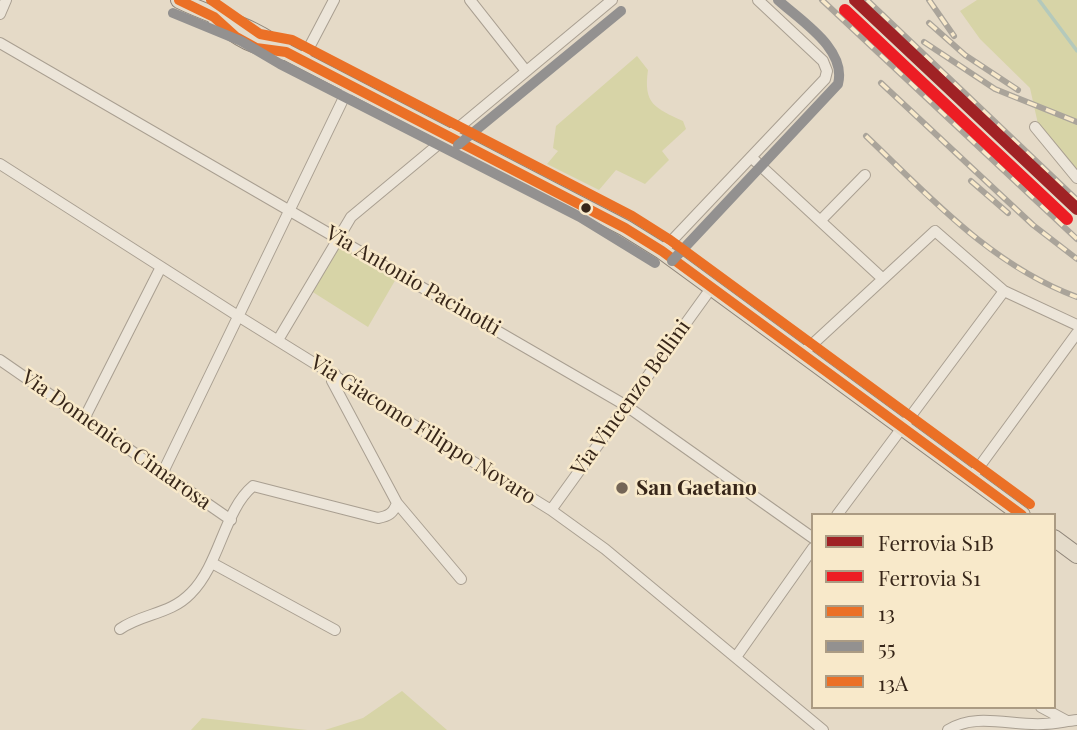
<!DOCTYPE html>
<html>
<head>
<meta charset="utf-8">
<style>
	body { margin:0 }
	#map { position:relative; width:1077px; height:730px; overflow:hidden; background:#e5dac7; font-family:"Playfair Display",serif }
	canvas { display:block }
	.legend { position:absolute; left:811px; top:513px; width:245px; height:196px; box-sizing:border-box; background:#f8e9ca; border:2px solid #ab9b83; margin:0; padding:9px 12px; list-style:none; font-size:21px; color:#372619 }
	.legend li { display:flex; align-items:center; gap:14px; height:35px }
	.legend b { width:35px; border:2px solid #ab9b83 }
</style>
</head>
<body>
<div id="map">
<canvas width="1077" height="730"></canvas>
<ul class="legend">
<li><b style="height:9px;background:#a02225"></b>Ferrovia S1B</li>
<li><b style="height:9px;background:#ed1d24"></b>Ferrovia S1</li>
<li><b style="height:9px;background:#eb7026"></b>13</li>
<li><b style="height:9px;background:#939190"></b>55</li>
<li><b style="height:9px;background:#eb7026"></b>13A</li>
</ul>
</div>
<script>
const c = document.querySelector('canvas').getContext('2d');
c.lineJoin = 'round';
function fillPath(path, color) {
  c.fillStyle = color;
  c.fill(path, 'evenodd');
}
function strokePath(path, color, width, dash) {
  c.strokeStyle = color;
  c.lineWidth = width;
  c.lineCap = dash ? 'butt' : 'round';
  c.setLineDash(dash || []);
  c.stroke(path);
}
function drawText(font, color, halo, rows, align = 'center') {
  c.font = font + ' "Playfair Display",serif';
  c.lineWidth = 5;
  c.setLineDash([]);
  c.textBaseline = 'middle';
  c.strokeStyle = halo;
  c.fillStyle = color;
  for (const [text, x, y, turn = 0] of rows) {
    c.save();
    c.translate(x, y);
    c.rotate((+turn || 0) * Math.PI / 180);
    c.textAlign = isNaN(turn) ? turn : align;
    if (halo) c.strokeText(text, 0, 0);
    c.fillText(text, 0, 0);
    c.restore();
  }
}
fillPath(new Path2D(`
	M977 0H1077V169L1038 124 1030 88 980 39 960 11Z
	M637 56 648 70C643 104 655 108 683 121L686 129 662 151 669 160 645 184 616 170 599 190 547 164 558 151 553 148 556 126Z
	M339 237 400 272 368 327 308 289Z
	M402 691 447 730H325L363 718Z
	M202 718 307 730H191Z`), '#d7d4a7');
strokePath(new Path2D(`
	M1039 0 1077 51`), '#b4c9bb', 3.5);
const minor = new Path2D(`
	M470 0 526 71
	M0 14 6 0
	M0 43 625 405 813 538
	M302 61 334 0
	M1035 127 1077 178
	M751 157 883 279
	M0 164 238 316 551 510 605 549 823 730
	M820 221 865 175
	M662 251 825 79 827 71 823 61 758 0
	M278 340 351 217 612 0
	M803 353 935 231 1004 291 1077 325
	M0 360 231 520
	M85 417 161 267
	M163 472 350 85
	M971 478 1077 333
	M397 503 461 579
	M551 510 712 287
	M837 515 1004 291
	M212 563 335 630
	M120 629C143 613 170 615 191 593 220 564 224 510 253 486L378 518C388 516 393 514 397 503L332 381 335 374
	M736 657 813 548
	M1041 707 1067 721
	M948 730C976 712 1012 726 1043 724 1054 724 1066 721 1077 720`);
const primary = new Path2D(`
	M179 0C219 20 251 23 286 52L625 228 662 251 1022 515
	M216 19C238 40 255 47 285 52
	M1054 538 1077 555`);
strokePath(minor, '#a99f91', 12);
strokePath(primary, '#8e8478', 18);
strokePath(minor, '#ece5d9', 10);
strokePath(primary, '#e4dbca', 16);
const rail = new Path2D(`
	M822 0 1077 239
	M867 0 1077 200
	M929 0 954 36
	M929 23 965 55 1018 90
	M924 42 995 89 1077 122
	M881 83 1033 225 1077 259
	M866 136C930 197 991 265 1077 297
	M971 181 1008 213`);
strokePath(rail, '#aaa49a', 6);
strokePath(rail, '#f8e9ca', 3.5, [10]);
strokePath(new Path2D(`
	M179 0 214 17 236 37 256 48 286 52 625 228 662 251 1022 515`), '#eb7026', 10);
strokePath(new Path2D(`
	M173 13 241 41 280 64 580 217 655 263
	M458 145 621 11
	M672 261 838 84C847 49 801 21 778 0`), '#939190', 10);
strokePath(new Path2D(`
	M211 0 260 34 292 40 632 216 670 240 1030 504`), '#eb7026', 10);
strokePath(new Path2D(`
	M855 0 1077 209`), '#a02225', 12);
strokePath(new Path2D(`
	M845 10 1067 219`), '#ed1d24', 12);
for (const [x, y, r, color] of [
	[586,208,6,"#372619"],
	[622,488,7,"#746556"]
]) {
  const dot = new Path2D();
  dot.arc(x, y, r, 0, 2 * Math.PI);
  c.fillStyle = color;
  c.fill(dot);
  strokePath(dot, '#f8e9ca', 2.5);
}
drawText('21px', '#372619', '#f8e9ca', [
	["Via Antonio Pacinotti",413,281,30],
	["Via Vincenzo Bellini",631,398,-54],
	["Via Giacomo Filippo Novaro",423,430,32],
	["Via Domenico Cimarosa",116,440,35]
]);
drawText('bold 21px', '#372619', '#f8e9ca', [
	["San Gaetano",636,488]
], 'left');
</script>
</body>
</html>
